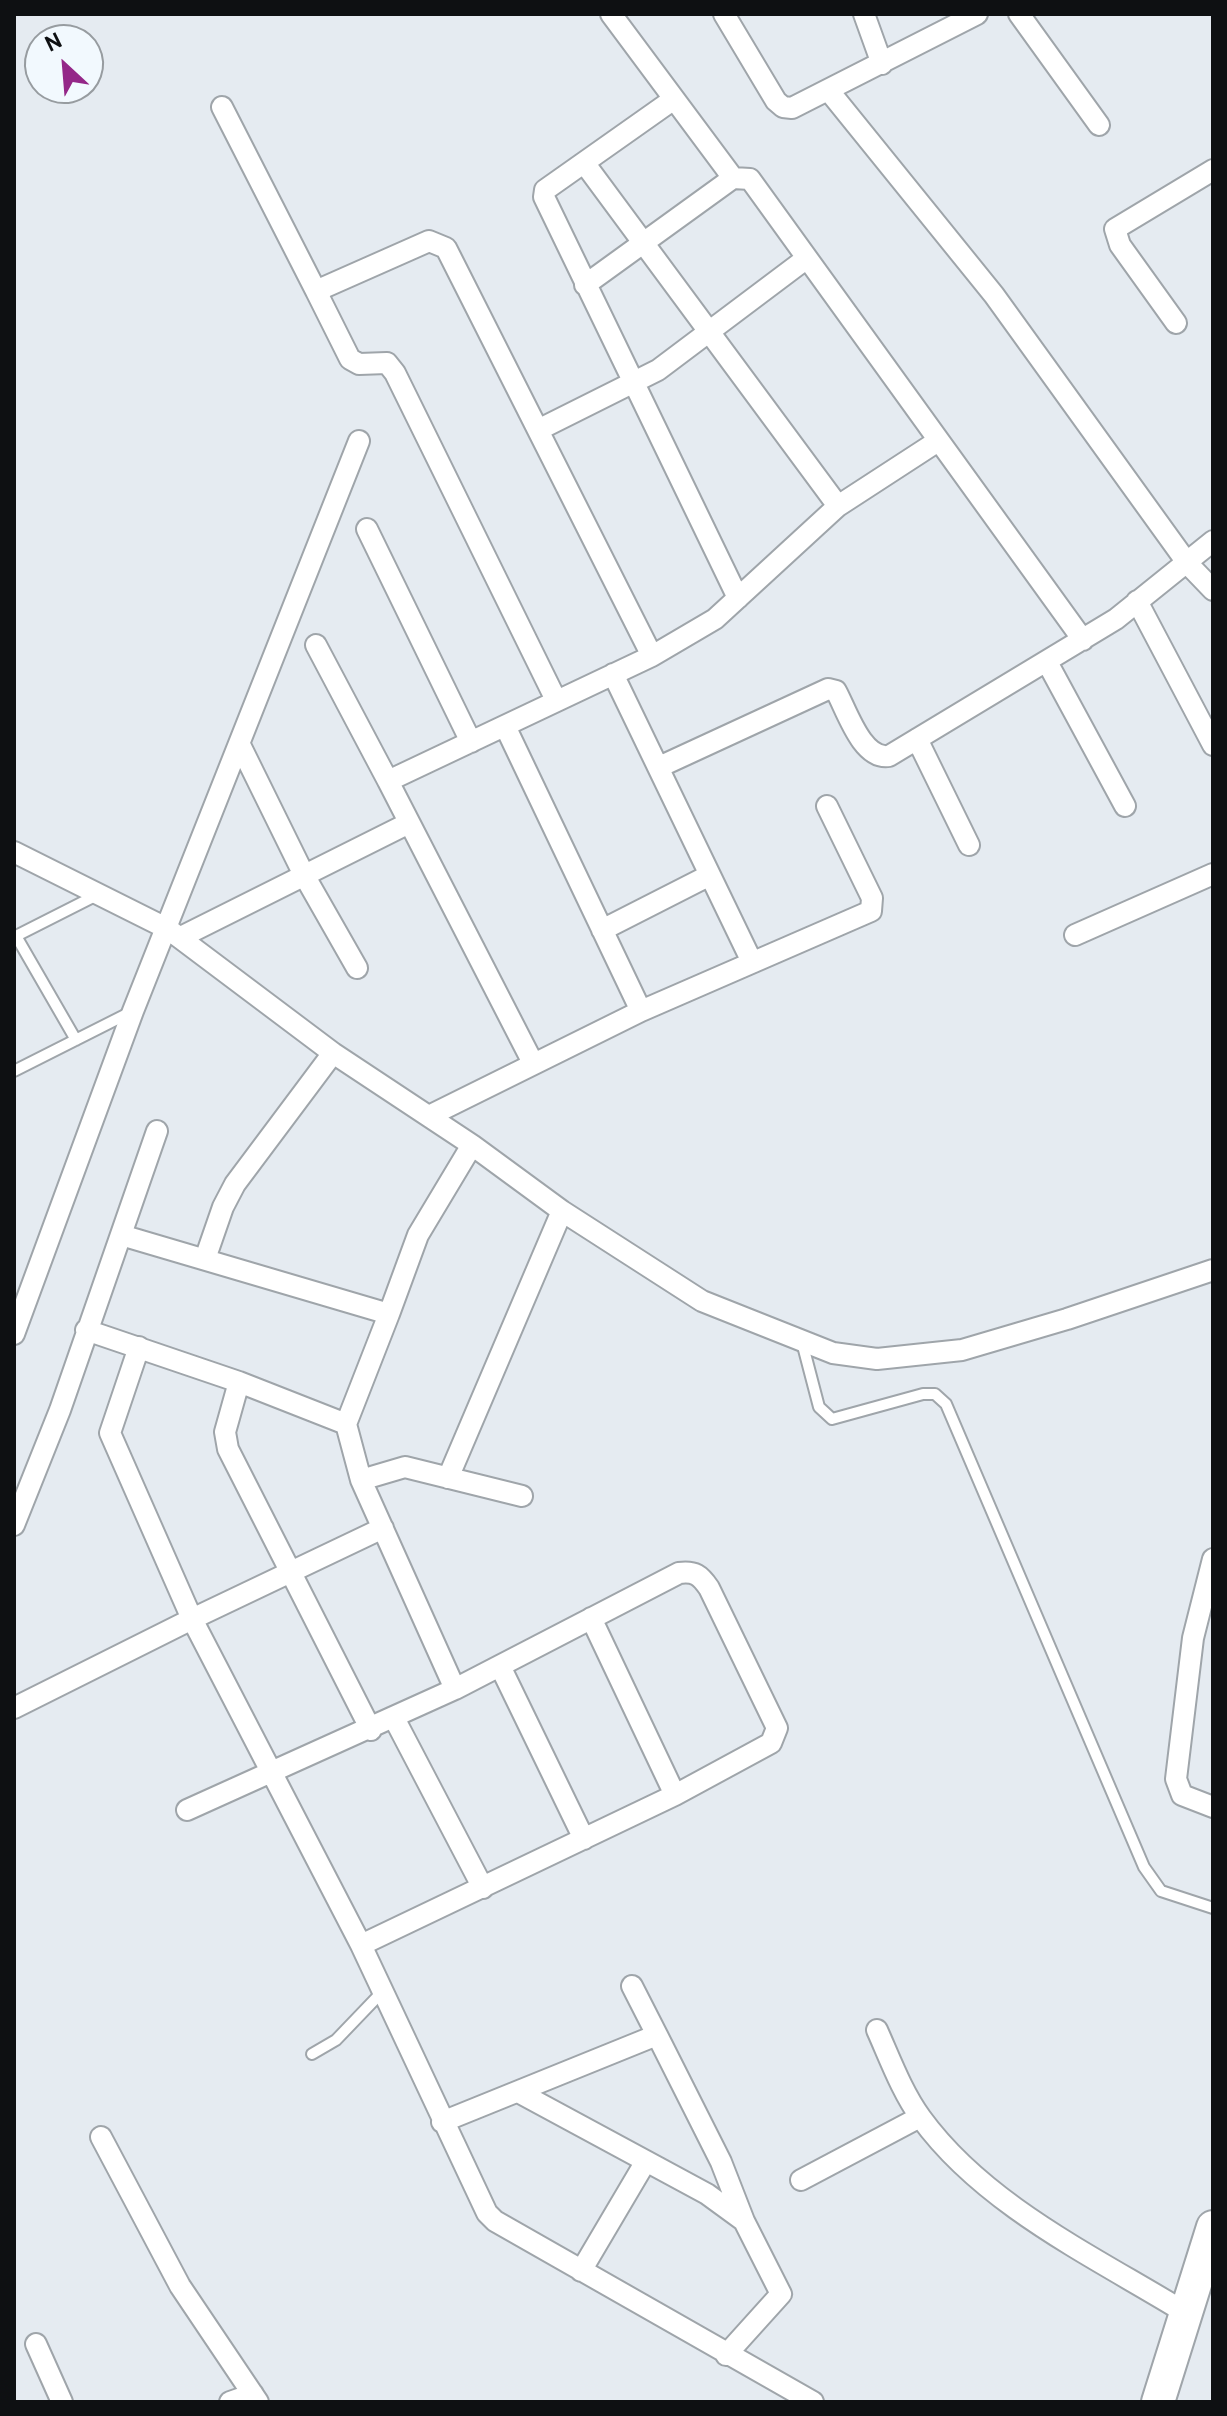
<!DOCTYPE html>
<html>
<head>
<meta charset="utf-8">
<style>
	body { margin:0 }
	#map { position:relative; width:1227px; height:2416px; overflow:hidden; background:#e5ebf1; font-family:Overpass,sans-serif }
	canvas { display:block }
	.frame { position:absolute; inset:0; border:16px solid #0e1012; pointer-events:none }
	.north { position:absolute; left:24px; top:24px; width:80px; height:80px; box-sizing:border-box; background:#f2f9fe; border:2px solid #979ca0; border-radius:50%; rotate:334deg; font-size:22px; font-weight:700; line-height:32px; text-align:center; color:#0e1012 }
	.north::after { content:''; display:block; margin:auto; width:28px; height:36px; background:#942788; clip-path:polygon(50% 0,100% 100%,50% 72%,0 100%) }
</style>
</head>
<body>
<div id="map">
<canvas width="1227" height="2416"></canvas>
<div class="frame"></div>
<div class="north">N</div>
</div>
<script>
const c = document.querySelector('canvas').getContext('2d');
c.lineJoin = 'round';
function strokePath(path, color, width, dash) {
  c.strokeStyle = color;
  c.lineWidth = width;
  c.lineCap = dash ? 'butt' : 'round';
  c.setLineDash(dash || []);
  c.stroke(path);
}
const service = new Path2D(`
	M16 936 76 1040
	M14 937 97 895
	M14 1071 131 1012
	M802 1342 819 1407 832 1419 923 1394H935L946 1404 1144 1867 1161 1891 1213 1908
	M312 2054 336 2040 383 1991`);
const minor = new Path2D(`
	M611 14 733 178
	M724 14 776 101 783 107 792 108 977 14
	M864 14 882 64
	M1019 14 1099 125
	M829 91 994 295 1188 564 1213 590
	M674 99 545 190 544 197 738 598
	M222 107 316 291
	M585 164 838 506
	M585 285 733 178 750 179 1083 640
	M1176 323 1120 245 1115 229 1213 170
	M538 430 658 370 807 258
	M367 529 471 742
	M1137 601 1213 745
	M316 645 388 781
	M652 656 715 619 838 506 938 441
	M1047 662 1125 806
	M613 674 752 962
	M505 726 641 1011
	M917 739 969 845
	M240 745 304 875 357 968
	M659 767 828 689 836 691C847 711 862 760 889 756L1116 619 1213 541
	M14 852 168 929 333 1053 472 1145 562 1211 702 1301 833 1353 877 1359 962 1350 1067 1319 1213 1270
	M602 930 710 875
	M1075 935 1213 874
	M181 937 409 823
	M533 1063 388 781 652 656 446 248 429 241 316 291 350 359 359 364 387 363 395 373 556 700
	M429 1116 641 1011 871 911 872 898 827 806
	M121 1235 389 1314 346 1424 361 1480 455 1689 187 1810
	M205 1259 223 1207 235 1184 333 1053
	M389 1314 418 1235 472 1145
	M86 1330 239 1382 346 1424
	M14 1334 133 1011 359 441
	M239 1382 225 1432 228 1449 371 1730
	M448 1478 562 1211
	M361 1480 405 1467 522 1496
	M14 1525 60 1410 157 1131
	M383 1528 192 1619 361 1945 487 2213 495 2221 813 2402
	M1213 1559 1193 1638 1176 1779 1182 1795 1213 1807
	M591 1618 675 1795
	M500 1666 584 1839
	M14 1708 192 1619 110 1433 139 1347
	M394 1718 483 1888
	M361 1945 675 1795 771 1743 777 1728 709 1588C700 1575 695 1571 679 1573L455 1689
	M632 1986 657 2035
	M877 2030C890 2059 902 2092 921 2118 985 2206 1095 2257 1186 2313
	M520 2093 707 2194 744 2221 781 2294 726 2355
	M442 2122 657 2035 721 2162 744 2221
	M101 2137 180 2286 258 2402
	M801 2180 920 2117
	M581 2271 646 2161
	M36 2344 62 2402
	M230 2402 253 2394`);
const primary = new Path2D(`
	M1158 2402 1213 2227`);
strokePath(service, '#9fa5aa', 14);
strokePath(minor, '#9fa5aa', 24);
strokePath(primary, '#9fa5aa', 36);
strokePath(service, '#fff', 10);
strokePath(minor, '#fff', 20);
strokePath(primary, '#fff', 32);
</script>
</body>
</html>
